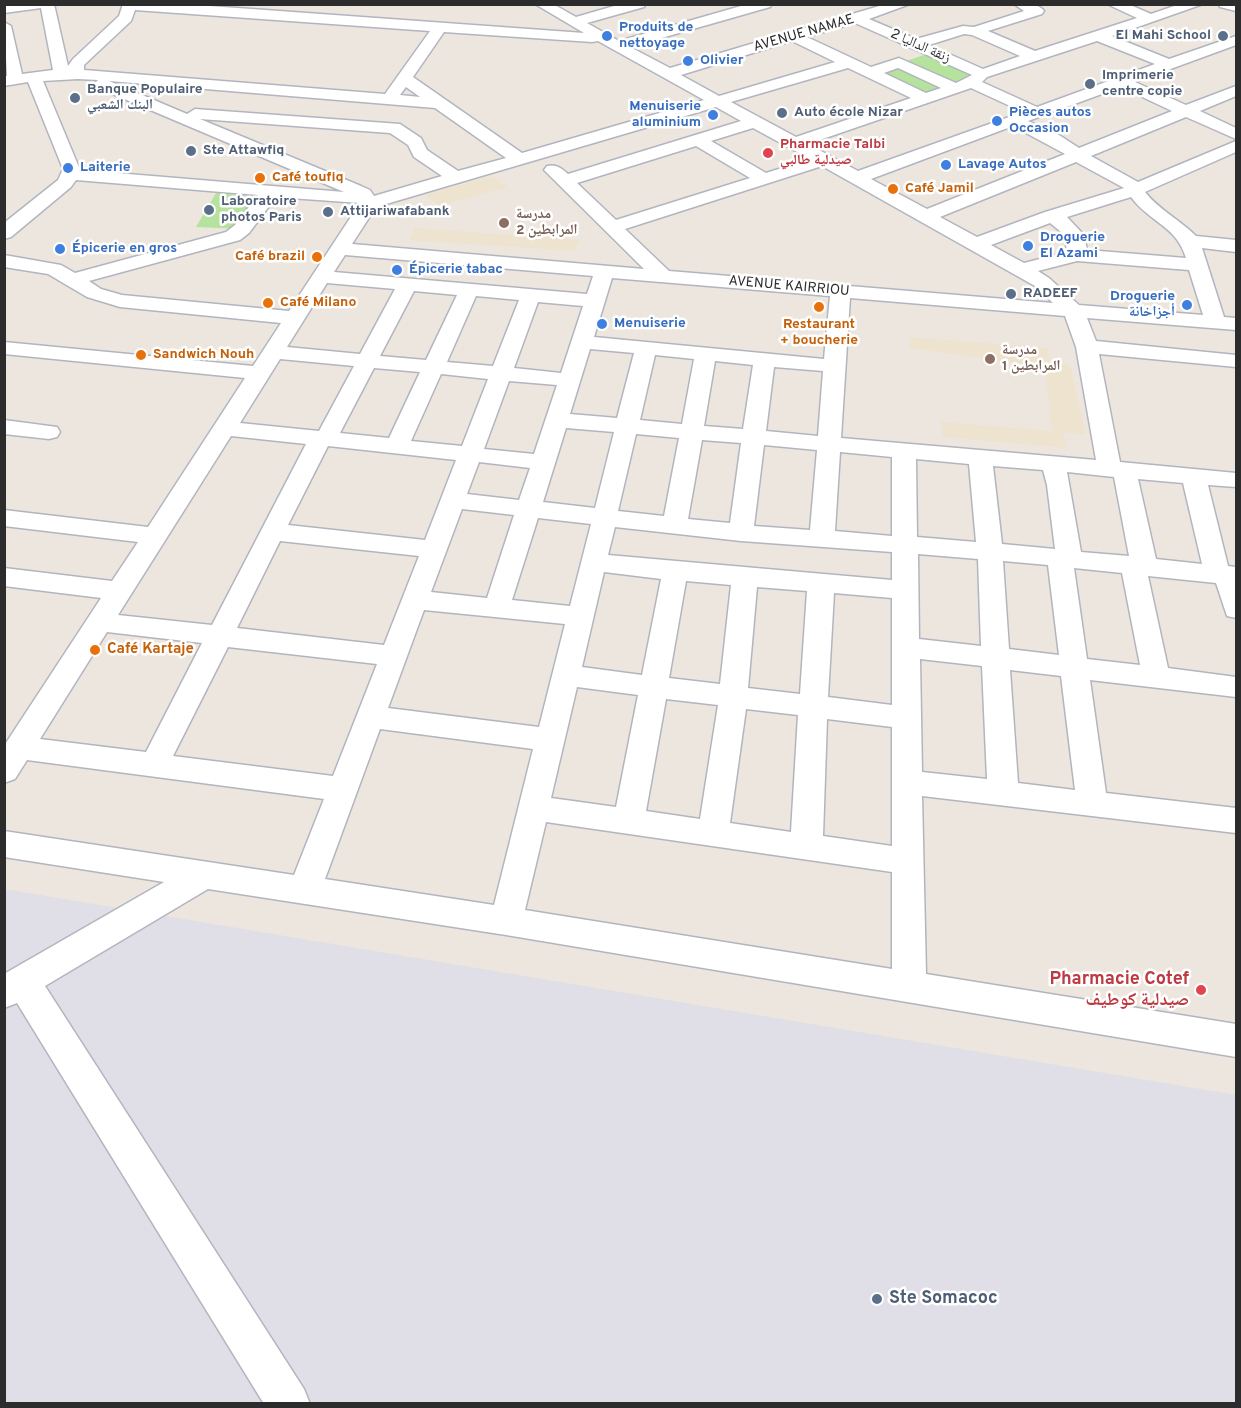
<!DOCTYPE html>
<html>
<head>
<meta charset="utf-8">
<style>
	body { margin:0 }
	#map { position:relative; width:1241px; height:1408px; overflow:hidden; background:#ede6de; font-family:Overpass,sans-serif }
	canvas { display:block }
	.frame { position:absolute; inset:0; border:6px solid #2c2c2c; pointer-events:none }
</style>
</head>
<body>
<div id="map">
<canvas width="1241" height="1408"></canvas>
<div class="frame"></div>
</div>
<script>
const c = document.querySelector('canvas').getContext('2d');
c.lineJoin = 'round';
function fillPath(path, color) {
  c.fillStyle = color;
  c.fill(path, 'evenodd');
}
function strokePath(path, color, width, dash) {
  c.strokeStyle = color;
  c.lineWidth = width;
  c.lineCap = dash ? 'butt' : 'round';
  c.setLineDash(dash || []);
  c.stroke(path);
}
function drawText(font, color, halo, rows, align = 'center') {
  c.font = font + ' Overpass,"Noto Naskh Arabic",sans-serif';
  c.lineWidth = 5;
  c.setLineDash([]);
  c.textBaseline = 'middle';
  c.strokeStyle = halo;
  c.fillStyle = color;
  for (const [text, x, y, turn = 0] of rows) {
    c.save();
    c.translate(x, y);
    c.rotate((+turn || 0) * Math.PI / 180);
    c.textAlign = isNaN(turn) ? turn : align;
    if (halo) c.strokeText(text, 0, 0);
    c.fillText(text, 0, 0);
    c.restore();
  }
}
fillPath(new Path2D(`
	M4 889 1236 1095V1403H5Z`), '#e0dee6');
fillPath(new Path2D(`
	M492 176 508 187 439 206 425 195Z
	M415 228 580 240 575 251 409 240Z
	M911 337 1048 348 1049 363 1070 365 1086 435 1063 432 1067 448 943 437 941 422 1052 431 1045 367 909 348Z`), '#eee3ce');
fillPath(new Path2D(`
	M933 52 982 74 925 99 870 73Z
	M216 193 266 197 242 229 196 227Z`), '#b5e29c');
const minor = new Path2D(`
	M54 4 68 66 73 59 119 16 123 4H182L584 33 535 4H553L576 17 621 4H646L644 7 587 23 619 41 748 4H772L770 7 630 47 670 68 886 4H910L869 19 916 39 963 26 974 27 1024 11 1014 4C1025 4 1037 2 1044 11L1042 14 988 31 1035 51 1137 18 1107 4H1128L1151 14 1180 4H1203L1112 36 1169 59 1236 36V45L1135 82 1186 105 1236 86V96L1200 111 1236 128V139L1186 117 1091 156 1138 182 1236 141V152L1145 192C1159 210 1180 220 1196 236L1236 240V252L1202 248 1224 317 1236 318V330L1087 318 1096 341 1236 355V367L1099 354 1120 462 1236 473V487L1208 485 1228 566 1236 567V618L1227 616 1216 583 1148 576 1168 668 1236 677V697L1090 680 1106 793 1236 808V833L922 796 926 974 1236 1024V1057L506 935 208 889 45 986 304 1389 310 1404H264L17 1003 4 1008V974L164 882 4 857V831L294 875 324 799 27 760 15 779 4 783V746L101 598 4 586V568L112 581 138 542 4 526V510L148 527 245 378 4 354V342L253 366 281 323 120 307 87 297 48 274 4 267V255L61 265 75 273 226 232 235 225 258 195 76 180 71 187 11 237 4 239V223L58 180 63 169 28 82 4 86V76H7L4 22 11 26 22 74 53 70 41 8 4 13V5ZM135 10 430 31 385 94 84 70V65L131 21ZM855 23 972 75 956 83 899 58 871 67 807 37ZM444 32 592 42 598 41 704 100 522 153 413 77ZM964 34 972 35 1020 56 983 69 929 45ZM792 41 835 62 719 96 681 75ZM1097 41 1155 64 1037 107 982 82 987 77ZM848 68 911 98 796 137 731 102ZM898 68 941 88 926 93 884 73ZM78 79 98 80 94 84 96 87 344 192 80 170 43 81ZM109 81 435 108 506 158 458 171 427 150 421 138 400 124 195 109 187 114ZM406 87 420 97 400 95ZM1121 87 1172 111 1079 148 1059 135 1028 121ZM971 88 1023 112 858 171 808 144ZM716 107 741 121 568 174C561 168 557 164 547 166L544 170 644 269 352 244 376 207ZM200 119 390 133 408 145 414 157 442 176 374 196 370 190 361 186ZM1013 126 1065 154 927 209 871 179ZM753 128 810 159 766 173 711 141ZM696 146 750 178 616 220 577 183ZM1076 162 1124 188 1045 212 977 237 940 217ZM822 166 1035 286 1053 303 669 271 625 229ZM276 197 360 203 289 311 122 295 101 289 89 281 240 240 249 233ZM1131 197C1150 223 1176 225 1186 258L1087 250 1084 235 1067 217ZM1050 223 1065 235 1067 252 1024 263 991 245ZM345 255 593 276 587 294 334 272ZM1077 261 1189 270 1203 315 1079 305 1049 278 1038 271ZM612 278 830 296 824 359 594 337ZM327 283 395 289 360 354 287 347ZM414 291 457 295 426 360 380 356ZM476 296 519 300 493 366 447 362ZM850 298 1065 316 1076 347 1096 460 841 438ZM538 302 583 306 561 373 514 368ZM590 349 634 353 617 418 570 414ZM655 355 694 359 682 424 640 420ZM280 359 354 366 319 431 240 423ZM715 361 753 365 743 429 704 426ZM774 367 823 371 818 436 766 431ZM374 368 420 372 389 438 340 433ZM441 374 488 379 462 446 411 441ZM509 381 557 385 534 454 484 449ZM566 428 614 432 595 508 543 502ZM636 434 679 438 664 516 618 511ZM231 436 306 444 212 625 118 615ZM702 440 741 443 730 523 688 519ZM764 445 817 450 810 530 754 526ZM328 446 456 460 425 540 288 525ZM840 452 892 457V536L835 531ZM916 459 969 464 976 542 917 537ZM479 462 530 468 519 500 467 494ZM993 466 1043 470 1047 485 1055 549 1002 544ZM1067 472 1114 477 1129 556 1081 552ZM1138 479 1183 483 1202 564 1156 559ZM462 509 514 515 487 598 431 592ZM538 518 591 524 570 606 512 600ZM615 527 741 541 892 552V580L608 555ZM280 541 419 556 384 645 237 628ZM918 554 978 559 981 646 919 639ZM1003 561 1048 565 1059 655 1009 649ZM1074 568 1122 573 1140 665 1087 659ZM604 572 661 579 642 675 582 667ZM686 581 731 585 720 684 669 678ZM757 587 807 591 800 694 748 688ZM834 593 892 598V705L828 697ZM424 610 565 624 539 727 388 708ZM107 632 202 643 146 752 40 739ZM228 647 377 664 333 776 173 756ZM920 659 982 666 987 779 922 772ZM1010 670 1061 676 1075 790 1018 783ZM577 687 638 695 616 807 551 798ZM666 699 718 705 700 819 646 811ZM746 709 798 715 791 832 730 823ZM827 719 892 727V846L823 836ZM380 729 533 749 494 905 325 879ZM546 822 892 872V969L525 910Z
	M1218 4H1236V11L1220 7Z
	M4 420 57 427 60 432 57 437 49 439 4 434Z`);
strokePath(minor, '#b2b5bf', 3);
fillPath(minor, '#fff');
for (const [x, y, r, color] of [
	[607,36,6,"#3f7fe0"],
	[1223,36,6,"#5c6f8a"],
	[688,61,6,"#3f7fe0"],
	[1090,84,6,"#5c6f8a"],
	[75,98,6,"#5c6f8a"],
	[782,113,6,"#5c6f8a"],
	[713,115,6,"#3f7fe0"],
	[997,121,6,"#3f7fe0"],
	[191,151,6,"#5c6f8a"],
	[768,153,6,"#e0444e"],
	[946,165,6,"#3f7fe0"],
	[68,168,6,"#3f7fe0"],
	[260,178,6,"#e8710a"],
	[893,189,6,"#e8710a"],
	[209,210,6,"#5c6f8a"],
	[328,212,6,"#5c6f8a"],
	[504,223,6,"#8d6e63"],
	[1028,246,6,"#3f7fe0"],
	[60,249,6,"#3f7fe0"],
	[317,257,6,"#e8710a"],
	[397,270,6,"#3f7fe0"],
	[1011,294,6,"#5c6f8a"],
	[268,303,6,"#e8710a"],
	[1187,305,6,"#3f7fe0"],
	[819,307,6,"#e8710a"],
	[602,324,6,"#3f7fe0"],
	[141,355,6,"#e8710a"],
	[990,359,6,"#8d6e63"],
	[95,650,6,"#e8710a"],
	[1201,990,6,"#e0444e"],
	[877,1299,6,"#5c6f8a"]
]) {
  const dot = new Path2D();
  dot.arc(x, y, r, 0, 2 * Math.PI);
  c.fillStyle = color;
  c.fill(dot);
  strokePath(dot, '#fff', 2);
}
drawText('bold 14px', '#366cbe', '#fff', [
	["Produits de",619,28],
	["nettoyage",619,44],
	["Olivier",700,61],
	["Menuiserie",701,107,"right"],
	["aluminium",701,123,"right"],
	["Pièces autos",1009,113],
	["Occasion",1009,129],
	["Lavage Autos",958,165],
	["Laiterie",80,168],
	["Droguerie",1040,238],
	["El Azami",1040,254],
	["Épicerie en gros",72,249],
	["Épicerie tabac",409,270],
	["Droguerie",1175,297,"right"],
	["أجزاخانة",1175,313,"right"],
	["Menuiserie",614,324]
], 'left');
drawText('14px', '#2c2c2c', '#fff', [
	["AVENUE NAMAE",804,34,-16],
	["زنقة الداليا 2",920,47,24],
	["AVENUE KAIRRIOU",789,287,5]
]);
drawText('bold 14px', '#4e5e75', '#fff', [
	["El Mahi School",1211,36,"right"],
	["Imprimerie",1102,76],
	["centre copie",1102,92],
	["Banque Populaire",87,90],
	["البنك الشعبي",87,106],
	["Auto école Nizar",794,113],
	["Ste Attawfiq",203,151],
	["Laboratoire",221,202],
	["photos Paris",221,218],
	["Attijariwafabank",340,212],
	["RADEEF",1023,294]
], 'left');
drawText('bold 14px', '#be3a42', '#fff', [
	["Pharmacie Talbi",780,145],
	["صيدلية طالبي",780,161]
], 'left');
drawText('bold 14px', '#c56008', '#fff', [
	["Café toufiq",272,178],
	["Café Jamil",905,189],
	["Café brazil",305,257,"right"],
	["Café Milano",280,303],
	["Restaurant",819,325,"center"],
	["+ boucherie",819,341,"center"],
	["Sandwich Nouh",153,355]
], 'left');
drawText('bold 14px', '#785e54', '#fff', [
	["مدرسة",516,215],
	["المرابطين 2",516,231],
	["مدرسة",1002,351],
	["المرابطين 1",1002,367]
], 'left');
drawText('bold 15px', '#c56008', '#fff', [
	["Café Kartaje",107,650]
], 'left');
drawText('bold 18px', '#be3a42', '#fff', [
	["Pharmacie Cotef",1189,980],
	["صيدلية كوطيف",1189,1001]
], 'right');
drawText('bold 18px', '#4e5e75', '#fff', [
	["Ste Somacoc",889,1299]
], 'left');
</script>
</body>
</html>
